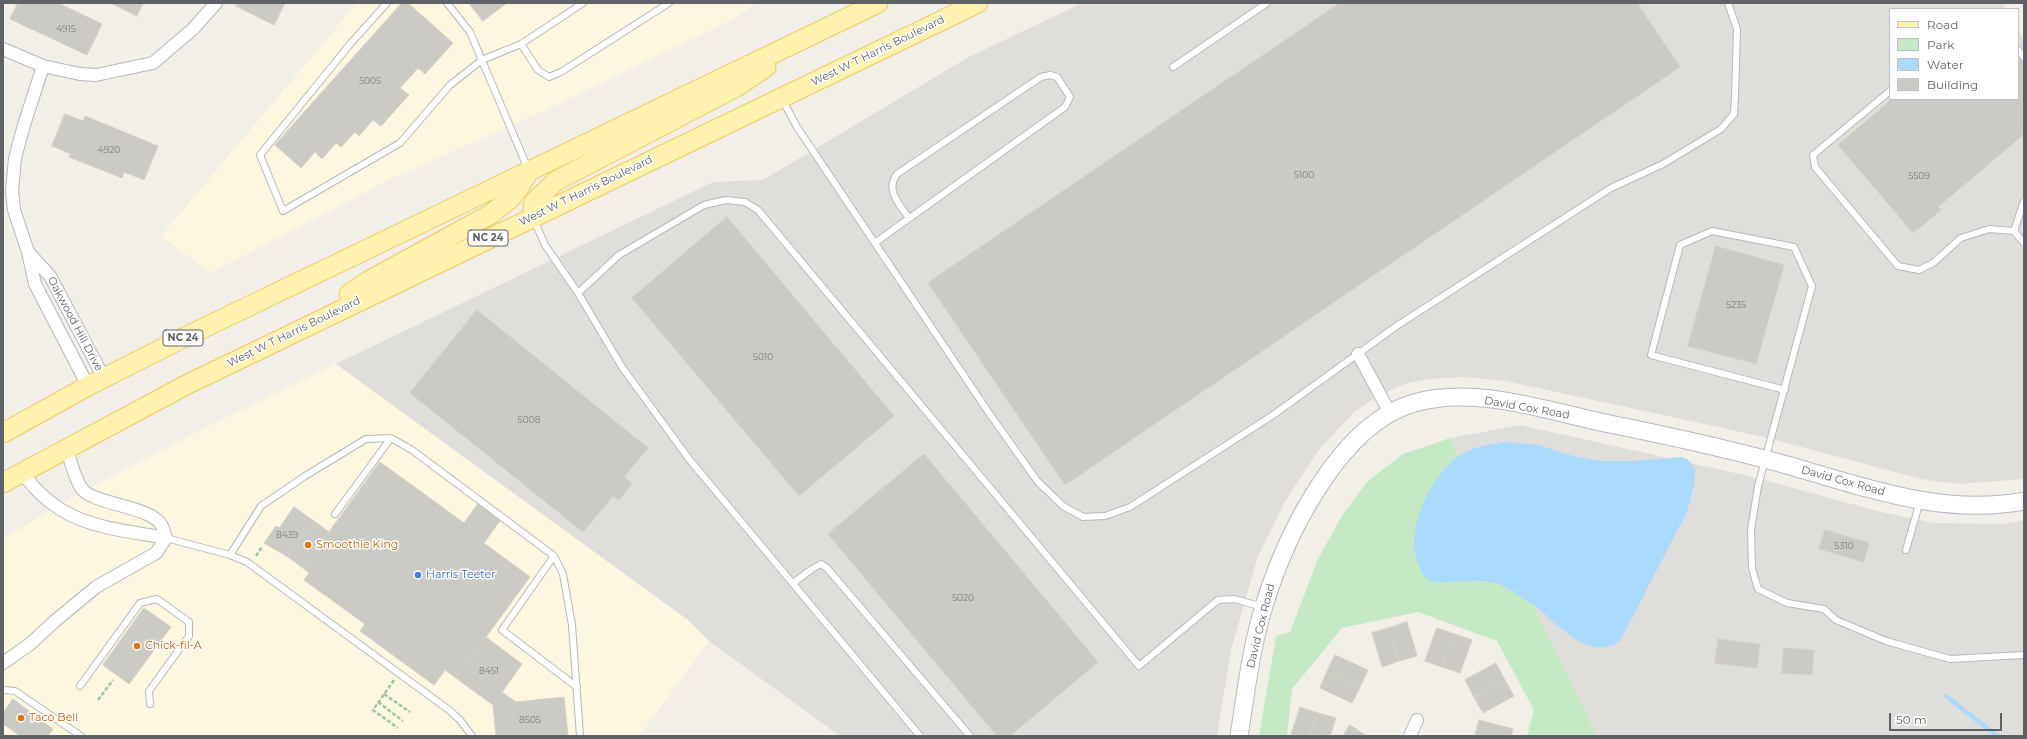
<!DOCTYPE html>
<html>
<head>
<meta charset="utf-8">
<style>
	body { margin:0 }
	#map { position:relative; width:2027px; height:739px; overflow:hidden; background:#f1efe8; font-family:Montserrat,sans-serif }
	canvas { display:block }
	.frame { position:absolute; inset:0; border:4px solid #5f6368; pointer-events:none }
	.legend { position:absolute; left:1889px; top:8px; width:130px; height:92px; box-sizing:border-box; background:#fff; border:1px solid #bfc1c3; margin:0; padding:5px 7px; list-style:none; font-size:12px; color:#5f6368 }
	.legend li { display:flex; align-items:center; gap:8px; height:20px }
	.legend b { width:20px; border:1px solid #bfc1c3 }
	.scale { position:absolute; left:1889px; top:713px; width:113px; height:18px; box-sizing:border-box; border:2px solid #5f6368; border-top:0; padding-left:5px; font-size:12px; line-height:14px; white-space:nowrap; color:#5f6368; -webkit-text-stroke:3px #fff; paint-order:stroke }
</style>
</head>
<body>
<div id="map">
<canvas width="2027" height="739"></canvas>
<div class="frame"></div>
<ul class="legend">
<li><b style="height:5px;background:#fff2af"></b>Road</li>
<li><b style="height:11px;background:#c5e8c5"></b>Park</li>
<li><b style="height:11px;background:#aadaff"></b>Water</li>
<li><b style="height:11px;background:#cccac5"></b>Building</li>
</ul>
<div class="scale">50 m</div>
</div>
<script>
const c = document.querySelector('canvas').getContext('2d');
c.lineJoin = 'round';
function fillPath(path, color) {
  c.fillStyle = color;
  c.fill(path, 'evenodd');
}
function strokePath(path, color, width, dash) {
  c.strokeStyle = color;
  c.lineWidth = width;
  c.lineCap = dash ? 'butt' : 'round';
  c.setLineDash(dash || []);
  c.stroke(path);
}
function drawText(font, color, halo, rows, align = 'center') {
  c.font = font + ' Montserrat,sans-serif';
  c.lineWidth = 3;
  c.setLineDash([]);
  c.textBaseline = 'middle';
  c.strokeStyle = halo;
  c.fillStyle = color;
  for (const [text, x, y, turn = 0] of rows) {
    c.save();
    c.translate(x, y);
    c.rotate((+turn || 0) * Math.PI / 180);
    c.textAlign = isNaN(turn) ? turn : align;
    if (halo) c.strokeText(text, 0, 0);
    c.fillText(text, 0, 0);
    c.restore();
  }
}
fillPath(new Path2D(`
	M357 3H758L733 19 544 111 391 179 210 273 161 236Z
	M336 364 688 620 709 641 639 736H3V539L69 499 197 432Z`), '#fef7e0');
fillPath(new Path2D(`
	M1082 3H2002L2006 9H1890V99H2018V30L2024 40V479L1959 484 1921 479 1764 437 1506 381 1463 377 1429 379 1404 384 1378 396 1354 412 1318 451 1284 503 1257 559 1231 650 1217 736H840L709 641 688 620 336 364 713 182 763 180 967 58Z
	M1520 425 1753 477 1877 511 1934 523 2003 524 2024 520V736H1597L1450 438Z`), '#e0deda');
fillPath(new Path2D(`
	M1450 438 1597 736H1527L1534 710 1497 641 1418 612 1342 628 1292 689 1287 736H1259L1276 636 1290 632 1318 559 1343 514 1368 481 1403 454Z`), '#c5e8c5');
fillPath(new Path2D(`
	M1504 442 1538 445 1573 456 1601 461H1633L1682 457 1687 459 1695 468V481L1687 512 1620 641C1589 663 1558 624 1535 606 1526 600 1516 594 1507 588 1484 573 1439 588 1427 579 1422 575 1420 568 1418 563 1404 529 1431 476 1459 456 1473 446 1488 445 1504 442Z`), '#aadaff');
strokePath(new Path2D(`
	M1946 696 1997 736`), '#aadaff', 4.5);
const building = new Path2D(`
	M18 3H58L102 24 87 55 10 19Z
	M111 3H143L137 16Z
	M237 3H285L274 25 236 6Z
	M402 3H408L453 43 425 74 418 68 400 88 409 95 381 126 373 120 359 136 355 132 341 147 336 143 322 159 315 152 301 168 275 145Z
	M469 3H507L483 21Z
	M1340 3H1637L1680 67 1065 485 928 283Z
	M2018 57 2024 64V134L1938 207 1941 210 1913 233 1838 145 1892 99H2018Z
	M65 114 83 121 85 116 158 146 144 180 124 172 122 178 69 157 71 154 52 146Z
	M727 217 894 416 799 496 632 298Z
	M1716 246 1784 265 1756 364 1688 346Z
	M477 310 648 448 624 477 632 484 619 500 613 496 583 532 410 393Z
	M924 454 1098 662 1010 736H997L828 534Z
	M380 462 464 523 479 502 502 518 484 543 530 577 456 678 445 670 434 685 360 631 365 624 304 580 309 573 303 568Z
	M294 507 314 521 288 557 264 543 276 526 279 528Z
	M314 521 329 532 303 568 288 557Z
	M1825 530 1869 543 1864 562 1819 549Z
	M144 608 171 627 129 684 103 665Z
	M1407 622 1417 656 1399 661 1389 628Z
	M1389 628 1399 661 1382 667 1372 633Z
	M1437 628 1455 634 1442 667 1425 661Z
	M1455 634 1472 640 1460 673 1442 667Z
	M486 637 522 664 493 705 456 678Z
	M1718 639 1760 644 1757 668 1715 663Z
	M1784 648 1814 650 1812 675 1782 673Z
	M1335 655 1368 670 1360 687 1327 672Z
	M1496 663 1505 680 1474 697 1465 680Z
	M1327 672 1360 687 1352 703 1320 688Z
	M1505 680 1514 696 1483 713 1474 697Z
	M502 692 516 702 564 697 568 736H496L493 705Z
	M13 699 53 729 48 736H20L3 724V713Z
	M1300 707 1318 713 1310 736H1291Z
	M1318 713 1336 718 1330 736H1310Z
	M1479 720 1513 729 1511 736H1475Z
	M1350 725 1365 735 1364 736H1343Z`);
fillPath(building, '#cccac5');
strokePath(building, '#d6d1c6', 1);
const lane = new Path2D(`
	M387 3 351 43 260 155 283 211 400 143 450 85 482 60 521 44 583 3
	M447 3 470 32 528 169
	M521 44 538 70 549 77 561 72 669 3
	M2018 50 2024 57
	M1173 67 1267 3
	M1890 91 1813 155 1815 167 1898 266 1919 270 1933 263 1961 238 1989 229 2014 231 2024 243
	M782 99 797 127 989 413 1038 482 1063 506 1083 517 1105 516 1130 507 1273 415 1398 325 1611 188 1663 164 1721 129 1734 114 1735 96 1737 29 1728 3
	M534 220 545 245 578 293
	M2014 231 2024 201
	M876 242 1065 107 1070 97 1057 77 1050 75 1041 77 897 174C885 190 899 204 909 218
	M1785 390 1651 355 1680 245 1712 231 1794 247 1812 286 1758 486 1751 530 1752 568 1758 589 1787 603 1824 609 1836 620 1886 641 1950 659 2024 655
	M335 514 391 438
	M166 538 230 555 247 562 449 710 460 720 472 736
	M1906 550 1920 501
	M230 555 261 506 305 476 366 439 391 438 412 450 554 556 563 574 572 625 580 736
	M554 556 502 630 577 687
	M793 583 812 569 821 564 827 568 970 736
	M80 686 140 603 157 599 189 622V636L149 691 150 704
	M3 690 15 691 81 736
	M920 736 689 459 622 367 578 293 619 255 704 205 726 200 745 202 758 210 1139 666 1218 600 1235 599 1262 607`);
const street = new Path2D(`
	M3 49 43 66 80 74 96 75 153 63 193 29 216 3
	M43 66 24 125 15 158 12 191 14 210 28 252 35 284 88 386
	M29 253 50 276 104 378
	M1358 354 1390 413
	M66 448C71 460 74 478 82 489 95 505 152 506 162 526 164 529 164 534 166 538
	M22 472C60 526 105 527 166 538
	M3 663 30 644 55 621 96 587 156 553 166 538
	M1410 736 1417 720`);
const secondary = new Path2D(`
	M1239 736C1246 692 1251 648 1264 606 1285 537 1339 424 1414 403 1474 386 1541 409 1600 422 1665 435 1730 449 1794 467 1868 489 1947 516 2024 501`);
const primary = new Path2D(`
	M532 217 534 202 556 181 738 86 766 67
	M349 294 370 280 491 214 511 198 519 188 529 171
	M3 433 88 386 187 336 878 3
	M3 483 186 385 978 3`);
strokePath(lane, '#b5b8bc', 8);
strokePath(street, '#b5b8bc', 14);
strokePath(secondary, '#b6babf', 19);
strokePath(primary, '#f2c960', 21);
strokePath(new Path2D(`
	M256 556 262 547
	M394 680 373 710 398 728
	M384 694 410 712
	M98 700 113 680
	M378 702 403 721`), '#9cc7a9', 2.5, [4, 2]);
strokePath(lane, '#fff', 6);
strokePath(street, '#fff', 12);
strokePath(secondary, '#fff', 17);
strokePath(primary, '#fff2af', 19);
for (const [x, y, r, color] of [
	[308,545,4,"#e8710a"],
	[418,575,4,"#3f7fe0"],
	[137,646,4,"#e8710a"],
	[21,718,4,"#e8710a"]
]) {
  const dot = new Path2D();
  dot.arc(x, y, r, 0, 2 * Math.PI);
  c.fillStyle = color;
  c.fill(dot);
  strokePath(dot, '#fff', 1.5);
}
drawText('9px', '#7a7d7f', null, [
	["4915",66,29],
	["5005",370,81],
	["4920",109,150],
	["5100",1304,175],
	["5509",1919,176],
	["5235",1736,305],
	["5010",763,357],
	["5008",529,420],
	["8439",287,535],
	["5310",1844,546],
	["5020",963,598],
	["8451",489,671],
	["8505",530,720]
]);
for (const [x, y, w] of [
	[488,238,40],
	[183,338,40]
]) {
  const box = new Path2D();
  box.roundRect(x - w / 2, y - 8, w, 16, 3);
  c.fillStyle = '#fff';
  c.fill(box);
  strokePath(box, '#5f6368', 1);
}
drawText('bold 10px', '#5f6368', null, [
	["NC 24",488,238],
	["NC 24",183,338]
]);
drawText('11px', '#5f6368', '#fff', [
	["West W T Harris Boulevard",878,51,-26],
	["West W T Harris Boulevard",586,191,-26],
	["Oakwood Hill Drive",75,324,62],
	["West W T Harris Boulevard",294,332,-26],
	["David Cox Road",1527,408,10],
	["David Cox Road",1843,481,15],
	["David Cox Road",1261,626,-76]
]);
drawText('11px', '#c56008', '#fff', [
	["Smoothie King",316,545],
	["Chick-fil-A",145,646],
	["Taco Bell",29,718]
], 'left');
drawText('11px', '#366cbe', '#fff', [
	["Harris Teeter",426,575]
], 'left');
</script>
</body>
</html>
